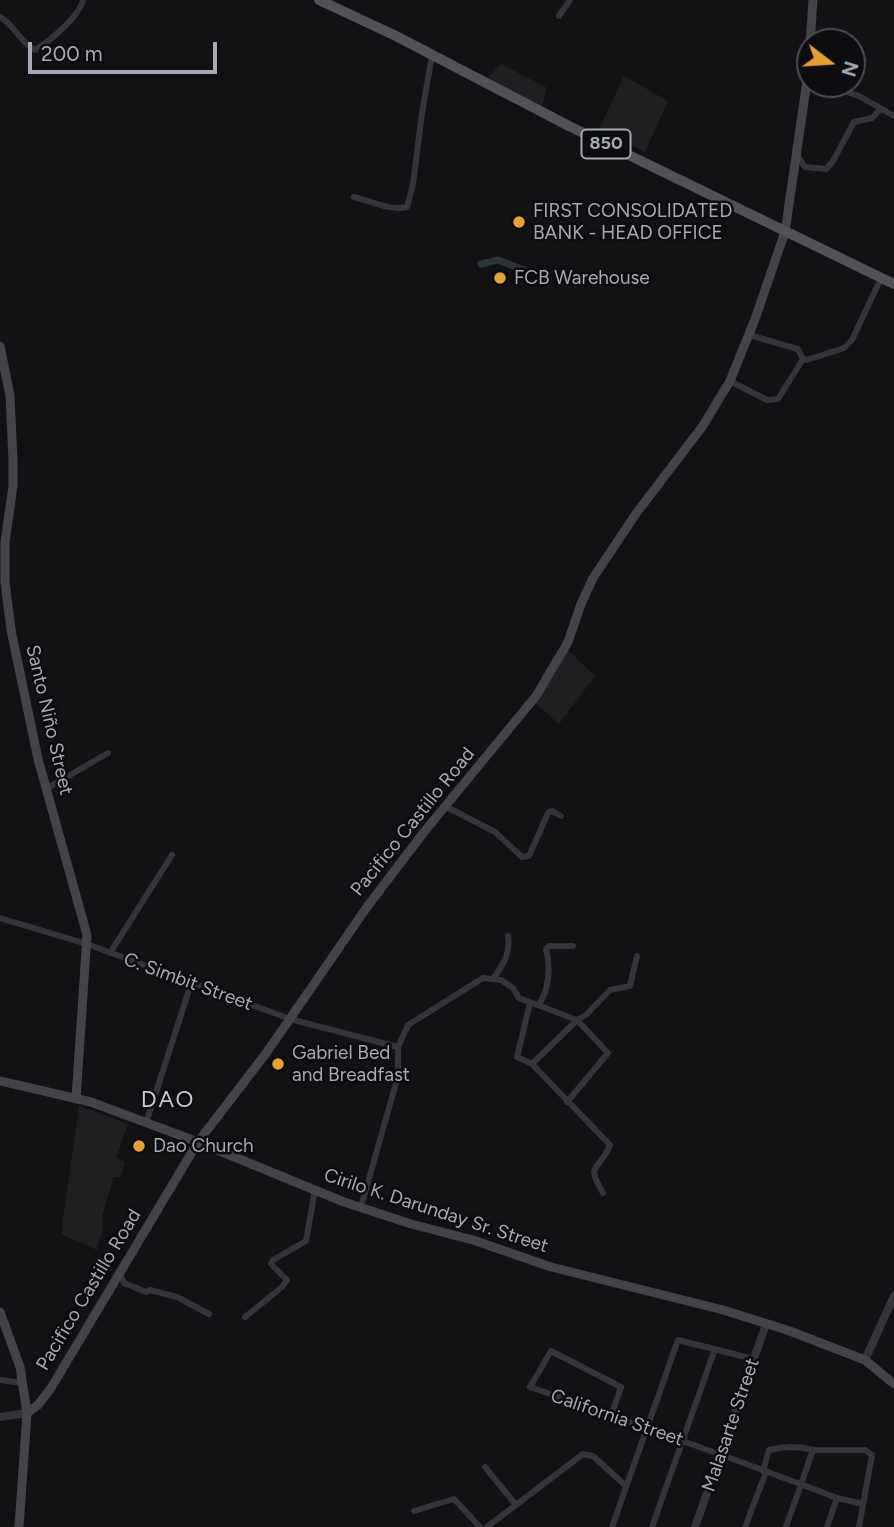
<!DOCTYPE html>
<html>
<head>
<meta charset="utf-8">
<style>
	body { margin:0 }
	#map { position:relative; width:894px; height:1527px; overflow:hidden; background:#121214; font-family:Figtree,sans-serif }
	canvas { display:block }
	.north { position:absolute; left:796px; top:28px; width:70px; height:70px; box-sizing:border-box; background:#0d0d0f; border:2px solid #4a4c51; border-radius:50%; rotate:107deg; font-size:19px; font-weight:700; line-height:28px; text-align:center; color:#a5aab3 }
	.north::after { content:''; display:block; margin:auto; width:24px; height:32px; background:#e4a13a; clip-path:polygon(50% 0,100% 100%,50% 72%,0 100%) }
	.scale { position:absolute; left:28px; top:42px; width:189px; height:32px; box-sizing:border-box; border:4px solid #a5aab3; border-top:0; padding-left:9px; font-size:21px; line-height:24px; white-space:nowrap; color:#a5aab3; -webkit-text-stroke:5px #0d0d0f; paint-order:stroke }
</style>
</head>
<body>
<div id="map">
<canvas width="894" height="1527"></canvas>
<div class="north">N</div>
<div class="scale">200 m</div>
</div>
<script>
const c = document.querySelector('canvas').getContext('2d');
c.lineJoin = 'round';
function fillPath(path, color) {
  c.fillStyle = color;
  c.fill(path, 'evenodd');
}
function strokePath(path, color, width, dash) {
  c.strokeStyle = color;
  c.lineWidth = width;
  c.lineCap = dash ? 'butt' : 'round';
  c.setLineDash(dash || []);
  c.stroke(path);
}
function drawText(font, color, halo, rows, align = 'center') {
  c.font = font + ' Figtree,sans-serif';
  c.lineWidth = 5;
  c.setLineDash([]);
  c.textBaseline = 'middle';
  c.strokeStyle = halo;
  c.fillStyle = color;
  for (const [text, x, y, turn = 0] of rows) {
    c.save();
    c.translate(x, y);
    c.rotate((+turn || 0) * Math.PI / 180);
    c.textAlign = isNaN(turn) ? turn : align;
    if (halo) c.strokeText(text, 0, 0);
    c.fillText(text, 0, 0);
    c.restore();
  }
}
fillPath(new Path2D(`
	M501 64 546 87 542 109 485 81Z
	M624 76 668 101 645 152 599 129Z
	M568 650 595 676 559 724 536 704Z
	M79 1106 128 1124 116 1158 125 1162 121 1177H114L102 1216 103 1229 97 1250 61 1234Z`), '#1e1f21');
strokePath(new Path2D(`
	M481 264 498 260 524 270`), '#2d353b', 7);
strokePath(new Path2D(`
	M559 16 570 0
	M0 17C15 25 20 43 35 50 49 42 80 16 83 0
	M822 84 859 96 894 116
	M797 155 805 167 826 169 833 161 854 122 872 118 881 109
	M354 197C371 201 390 211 407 207L413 184 422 113 432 56
	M803 359 807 360 844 348 852 340 881 278
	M730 381 767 400 778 399 803 359 798 349 749 335
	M46 789 108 753
	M445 806 495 832 522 857 529 856 548 813 552 811 561 816
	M0 918 87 944 290 1019 398 1047
	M110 953 172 855
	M493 979C502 966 511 954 508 936
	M530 1003 517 1057 532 1064
	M539 1005C549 988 551 969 546 949L549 946H573
	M567 1102 608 1053 577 1020 532 1064 610 1145C600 1172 584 1161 603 1193
	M146 1123 191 984
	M361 1207 398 1076V1047L408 1025 483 978 501 980 513 988 519 998 577 1020 586 1015 610 990 630 986 637 956
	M119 1272 124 1283 146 1292 150 1290 177 1297 209 1314
	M245 1317 282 1287 287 1280 271 1264 273 1260 306 1241 315 1190
	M0 1380 23 1383
	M611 1416 621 1387 551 1351 530 1387C633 1423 736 1459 837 1498L863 1504
	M485 1467 516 1505
	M763 1471 769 1450C784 1446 798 1446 813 1450
	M414 1511 454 1499 480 1527
	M487 1527 583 1454 593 1456 626 1486
	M612 1527 678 1340 754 1359
	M652 1527 715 1349
	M745 1527 766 1472
	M786 1527 813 1450H865L872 1455 859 1527
	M827 1527 837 1498`), '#343538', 6);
strokePath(new Path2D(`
	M865 1360 894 1296
	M0 1417 27 1413
	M695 1527 766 1324`), '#343538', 8);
strokePath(new Path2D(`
	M0 346 10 396 13 460V486L5 542V582L11 630 38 759 87 935 76 1099
	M0 1081 91 1102 198 1142 344 1202 411 1224 473 1240 551 1267 723 1310 787 1330 865 1360 894 1384
	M0 1312 20 1367 27 1413 19 1527
	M27 1413 38 1405 51 1388 198 1142 267 1052 367 907 424 832 536 696 568 642 581 604 593 578 635 515 702 427 730 381 755 319 785 232 808 74 813 0`), '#424448', 9);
strokePath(new Path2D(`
	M319 0 394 35 569 126 894 284`), '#505257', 10);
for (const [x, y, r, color] of [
	[519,222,7,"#e4a13a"],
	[500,278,7,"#e4a13a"],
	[278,1064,7,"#e4a13a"],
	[139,1146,7,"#e4a13a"]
]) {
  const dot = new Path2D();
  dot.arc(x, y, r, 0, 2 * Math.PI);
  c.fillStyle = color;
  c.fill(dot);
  strokePath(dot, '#0d0d0f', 2.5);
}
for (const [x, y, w] of [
	[606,144,49]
]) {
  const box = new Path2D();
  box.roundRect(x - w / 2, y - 14.5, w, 29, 5);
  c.fillStyle = '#0d0d0f';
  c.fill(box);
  strokePath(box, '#a5aab3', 2);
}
drawText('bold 18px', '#a5aab3', null, [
	["850",606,144]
]);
drawText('19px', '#a5aab3', '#0d0d0f', [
	["FIRST CONSOLIDATED",533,211],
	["BANK - HEAD OFFICE",533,233],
	["FCB Warehouse",514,278],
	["Gabriel Bed",292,1053],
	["and Breadfast",292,1075],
	["Dao Church",153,1146]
], 'left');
drawText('19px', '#a5aab3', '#0d0d0f', [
	["Santo Niño Street",49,720,77],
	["Pacifico Castillo Road",413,822,-51],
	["C. Simbit Street",188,982,20],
	["Cirilo K. Darunday Sr. Street",436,1211,18],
	["Pacifico Castillo Road",89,1290,-59],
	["California Street",617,1418,19],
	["Malasarte Street",731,1425,-71]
]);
c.letterSpacing = '2px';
drawText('23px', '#c5c9d0', '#0d0d0f', [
	["DAO",168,1100]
]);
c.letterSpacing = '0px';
</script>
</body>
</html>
